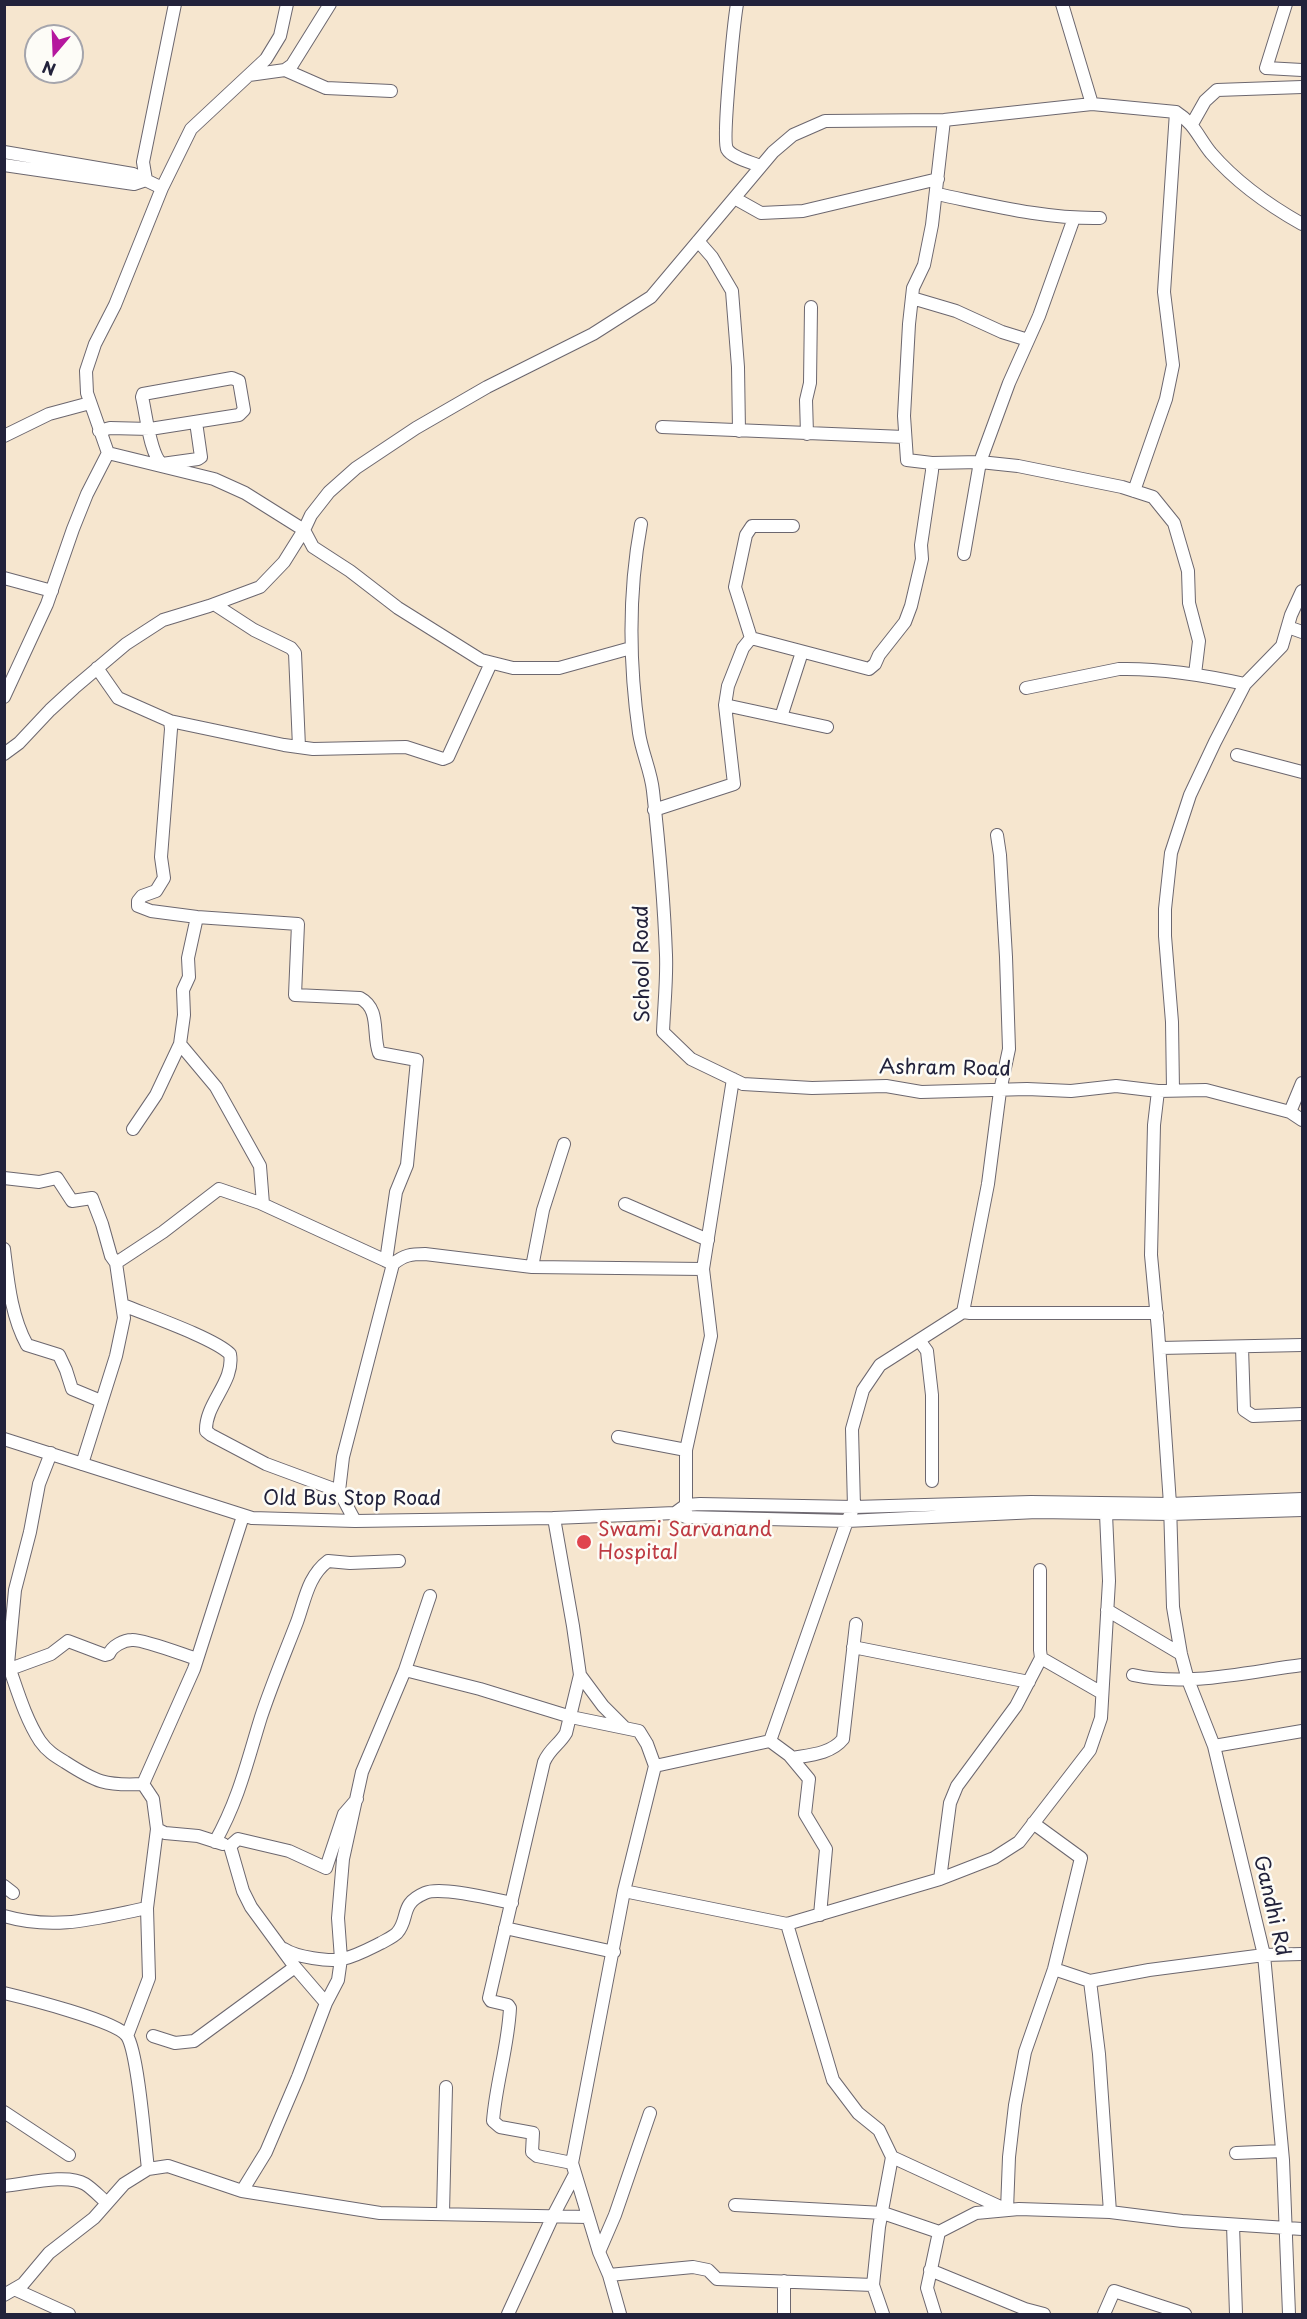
<!DOCTYPE html>
<html>
<head>
<meta charset="utf-8">
<style>
	body { margin:0 }
	#map { position:relative; width:1307px; height:2319px; overflow:hidden; background:#f6e6cf; font-family:"Playpen Sans",sans-serif }
	canvas { display:block }
	.frame { position:absolute; inset:0; border:6px solid #22223b; pointer-events:none }
	.north { position:absolute; left:24px; top:24px; width:60px; height:60px; box-sizing:border-box; background:#fdfcf7; border:2px solid #a5a5ac; border-radius:50%; rotate:199deg; font-size:16px; font-weight:700; line-height:24px; text-align:center; color:#22223b }
	.north::after { content:''; display:block; margin:auto; width:21px; height:27px; background:#b5179e; clip-path:polygon(50% 0,100% 100%,50% 72%,0 100%) }
</style>
</head>
<body>
<div id="map">
<canvas width="1307" height="2319"></canvas>
<div class="frame"></div>
<div class="north">N</div>
</div>
<script>
const c = document.querySelector('canvas').getContext('2d');
c.lineJoin = 'round';
function strokePath(path, color, width, dash) {
  c.strokeStyle = color;
  c.lineWidth = width;
  c.lineCap = dash ? 'butt' : 'round';
  c.setLineDash(dash || []);
  c.stroke(path);
}
function drawText(font, color, halo, rows, align = 'center') {
  c.font = font + ' "Playpen Sans",sans-serif';
  c.lineWidth = 5;
  c.setLineDash([]);
  c.textBaseline = 'middle';
  c.strokeStyle = halo;
  c.fillStyle = color;
  for (const [text, x, y, turn = 0] of rows) {
    c.save();
    c.translate(x, y);
    c.rotate((+turn || 0) * Math.PI / 180);
    c.textAlign = isNaN(turn) ? turn : align;
    if (halo) c.strokeText(text, 0, 0);
    c.fillText(text, 0, 0);
    c.restore();
  }
}
const minor = new Path2D(`
	M737 4C734 22 722 139 727 149 732 158 751 162 760 166
	M1062 4 1092 104
	M1286 4 1266 68 1302 70
	M285 70 326 88 391 91
	M249 75 285 70 292 65 330 4
	M1192 124 1205 101 1217 90 1302 87
	M4 152 133 174 162 188
	M4 165 134 184 146 180
	M146 180 143 162 175 4
	M937 194C991 205 1044 219 1100 218
	M736 199 761 213 803 211 938 179
	M698 241 712 257 732 291 738 367 739 431
	M912 298 956 311 1002 332 1028 340
	M662 427 904 437
	M99 431 110 428 150 429 239 415 244 410 239 381 232 378 143 394 142 397C146 413 150 455 162 464L198 459 201 457 196 422
	M807 434 806 400 810 383 811 307
	M4 436 49 414 90 403
	M108 453 214 479 245 493 304 530 313 547 350 571 398 608 481 660 513 668H559L631 648
	M932 463 980 462 1018 466 1122 487 1153 497 1174 523 1188 571 1189 603 1199 641 1195 674
	M1134 491 1166 399 1173 365 1164 292 1176 112
	M641 524C628 594 629 663 639 733 642 753 651 771 653 791 659 845 664 900 666 955 667 980 664 1006 663 1032L691 1059 743 1084 812 1088 886 1086 921 1092 1027 1089 1071 1091 1116 1086 1158 1091 1206 1090 1290 1112 1302 1120
	M964 554 980 462 1009 383 1039 316 1074 218
	M4 578 52 591
	M214 604 254 630 291 648 295 653 299 747
	M1288 627 1302 632
	M751 638 735 587 746 535 752 526H793
	M97 668 118 698 170 721 171 729 161 857 164 878 156 891 142 896 138 901V906L151 911 197 917 298 924 295 995 360 998C381 1009 372 1034 379 1053L417 1060 407 1165 396 1192 386 1261
	M1026 688 1119 669C1161 668 1204 675 1245 684
	M4 697 47 604 73 529 87 494 108 453 87 393 86 371 95 344 115 305 162 188 191 129 266 59 280 36 287 4
	M725 705 827 727
	M781 717 802 652
	M170 721 284 745 313 749 406 747 443 759 448 757 491 663
	M4 754 19 743 50 710 74 688 126 644 163 620 209 606 260 587 284 562 304 530 311 515 329 492 356 468 416 428 487 387 593 334 651 297 773 152 793 135 825 121 944 120 1092 104 1176 112C1195 124 1198 137 1211 153 1236 182 1270 206 1302 224
	M1237 755 1302 772
	M654 810 734 784 725 705 728 686 743 648 751 638 869 669 875 664 879 655 905 622 911 606 922 559 921 545 932 471V463L907 460 904 416 909 324 913 288 924 265 932 225 944 120
	M197 917 188 958 189 977 183 990 184 1015 180 1044 216 1087 260 1166 263 1204
	M1173 1090 1172 1022 1165 936V909L1171 853 1190 795 1215 742 1245 684 1282 646 1291 615 1302 591
	M1158 1091 1154 1125 1151 1255 1158 1330 1170 1504 1173 1607 1181 1654 1188 1680 1214 1746 1264 1955 1283 2160 1289 2314
	M1290 1112 1302 1083
	M133 1129 156 1095 180 1044
	M4 1178 39 1182 57 1178 72 1201 92 1198 102 1224 111 1256 116 1263
	M625 1204 708 1240
	M4 1249C8 1281 11 1316 27 1345L59 1355 66 1370 72 1389 101 1401
	M532 1267 543 1210 564 1144
	M123 1305C147 1315 214 1338 230 1354 235 1382 205 1403 206 1431L211 1435 266 1464 339 1491
	M963 1312 988 1184 1000 1091 1009 1049 1006 957 1000 855 997 835
	M919 1340 927 1351 932 1395V1481
	M1242 1347 1244 1410 1253 1416 1302 1414
	M1160 1348 1302 1345
	M618 1437 686 1450
	M4 1439 252 1518 355 1521 554 1518 675 1513 686 1517 847 1521 1037 1512 1171 1514 1302 1510
	M82 1464 116 1356 124 1318 116 1263 163 1232 219 1189 260 1203 393 1264
	M675 1513 686 1505 700 1504 854 1507 1031 1502 1170 1504 1302 1499
	M686 1513V1450L711 1336 703 1269 733 1079
	M554 1518 573 1626 580 1675 566 1733C559 1745 550 1748 544 1762L489 1998 491 2001 508 2005 510 2008C508 2048 496 2082 493 2121L500 2127 533 2133 532 2152 537 2156 572 2163
	M355 1521 339 1491 343 1457 393 1264C404 1255 411 1254 425 1254L532 1267 703 1269
	M1040 1570V1650L1041 1658 1102 1693
	M1107 1610 1181 1654
	M853 1647 1029 1682
	M8 1664 15 1590 30 1532 39 1484 51 1453
	M4 1669 8 1664C17 1689 25 1718 40 1741 47 1751 55 1756 65 1762 96 1782 105 1786 143 1784L153 1799 157 1829 165 1833 198 1836 223 1844
	M10 1669 51 1654 68 1641 105 1655 109 1654C112 1646 124 1640 132 1640 143 1639 184 1655 197 1659
	M405 1670 430 1596
	M580 1675 603 1706 625 1728
	M1133 1675C1188 1687 1247 1672 1302 1665
	M770 1741 789 1755 809 1779 805 1814 826 1849 820 1915
	M1214 1746 1302 1731
	M792 1758C809 1755 831 1754 843 1739L856 1624
	M143 1784 194 1669 243 1516
	M215 1842C239 1799 247 1762 261 1717 272 1684 285 1653 297 1622 305 1600 308 1576 328 1561L350 1563 399 1561
	M940 1879 950 1803 957 1786 1016 1706 1041 1658
	M4 1886 13 1893
	M624 1891 787 1924 940 1879 994 1858 1019 1842 1090 1750 1101 1718 1109 1581 1106 1514
	M4 1916C56 1931 97 1918 147 1908
	M787 1924 833 2080 858 2113 879 2130 892 2157 879 2227 873 2285 883 2314
	M505 1928 614 1952
	M284 1949C296 1957 329 1962 343 1959 356 1956 369 1949 381 1943 386 1940 393 1937 397 1933 410 1918 399 1904 425 1893 441 1886 492 1899 512 1903
	M1054 1969 1090 1981 1149 1970 1264 1955 1302 1954
	M1090 1981 1099 2054 1110 2212
	M4 1993C25 1998 117 2021 127 2036 138 2052 145 2144 148 2169
	M326 2003 338 1980 341 1959 338 1918 343 1859 362 1772 405 1670 480 1689 571 1717 639 1731 647 1744 655 1766
	M127 2036 149 1978 147 1908 157 1829
	M153 2036 175 2043 194 2041 295 1967
	M4 2112 69 2155
	M1236 2153 1282 2151
	M892 2157 1007 2210 1009 2157 1015 2105 1025 2052 1054 1969 1081 1858 1033 1823
	M4 2186C26 2184 67 2173 85 2184 93 2189 100 2197 107 2203
	M242 2191 380 2213 588 2217
	M735 2205 883 2213 939 2232
	M443 2213 446 2087
	M1233 2225 1236 2314
	M599 2252 615 2215 650 2113
	M930 2270 1025 2309 1044 2314
	M609 2275 693 2267 708 2270 717 2279 873 2285
	M14 2289 69 2314
	M4 2295 23 2284 49 2253 94 2218 124 2184 148 2169 168 2166 242 2191 266 2152 298 2077 326 2003 295 1967 251 1907 243 1891 230 1846 238 1839 289 1851 326 1868 344 1814 357 1799
	M508 2314 553 2216 575 2174
	M620 2314 609 2275 599 2252 572 2163 624 1891 655 1766 770 1741 847 1521 854 1507 852 1429 863 1390 880 1365 963 1312 970 1313H1157
	M784 2314V2281
	M935 2314 927 2288 939 2232 976 2213 1019 2209 1110 2212 1182 2221 1302 2229
	M1104 2314 1114 2291 1185 2314`);
strokePath(minor, '#6c676f', 14);
strokePath(minor, '#fff', 12);
for (const [x, y, r, color] of [
	[584,1542,8,"#e0444e"]
]) {
  const dot = new Path2D();
  dot.arc(x, y, r, 0, 2 * Math.PI);
  c.fillStyle = color;
  c.fill(dot);
  strokePath(dot, '#fdfcf7', 2);
}
drawText('20px', '#22223b', '#fdfcf7', [
	["School Road",643,964,-91],
	["Ashram Road",945,1069,1],
	["Old Bus Stop Road",352,1499],
	["Gandhi Rd",1271,1906,77]
]);
drawText('20px', '#be3a42', '#fdfcf7', [
	["Swami Sarvanand",598,1530],
	["Hospital",598,1553]
], 'left');
</script>
</body>
</html>
